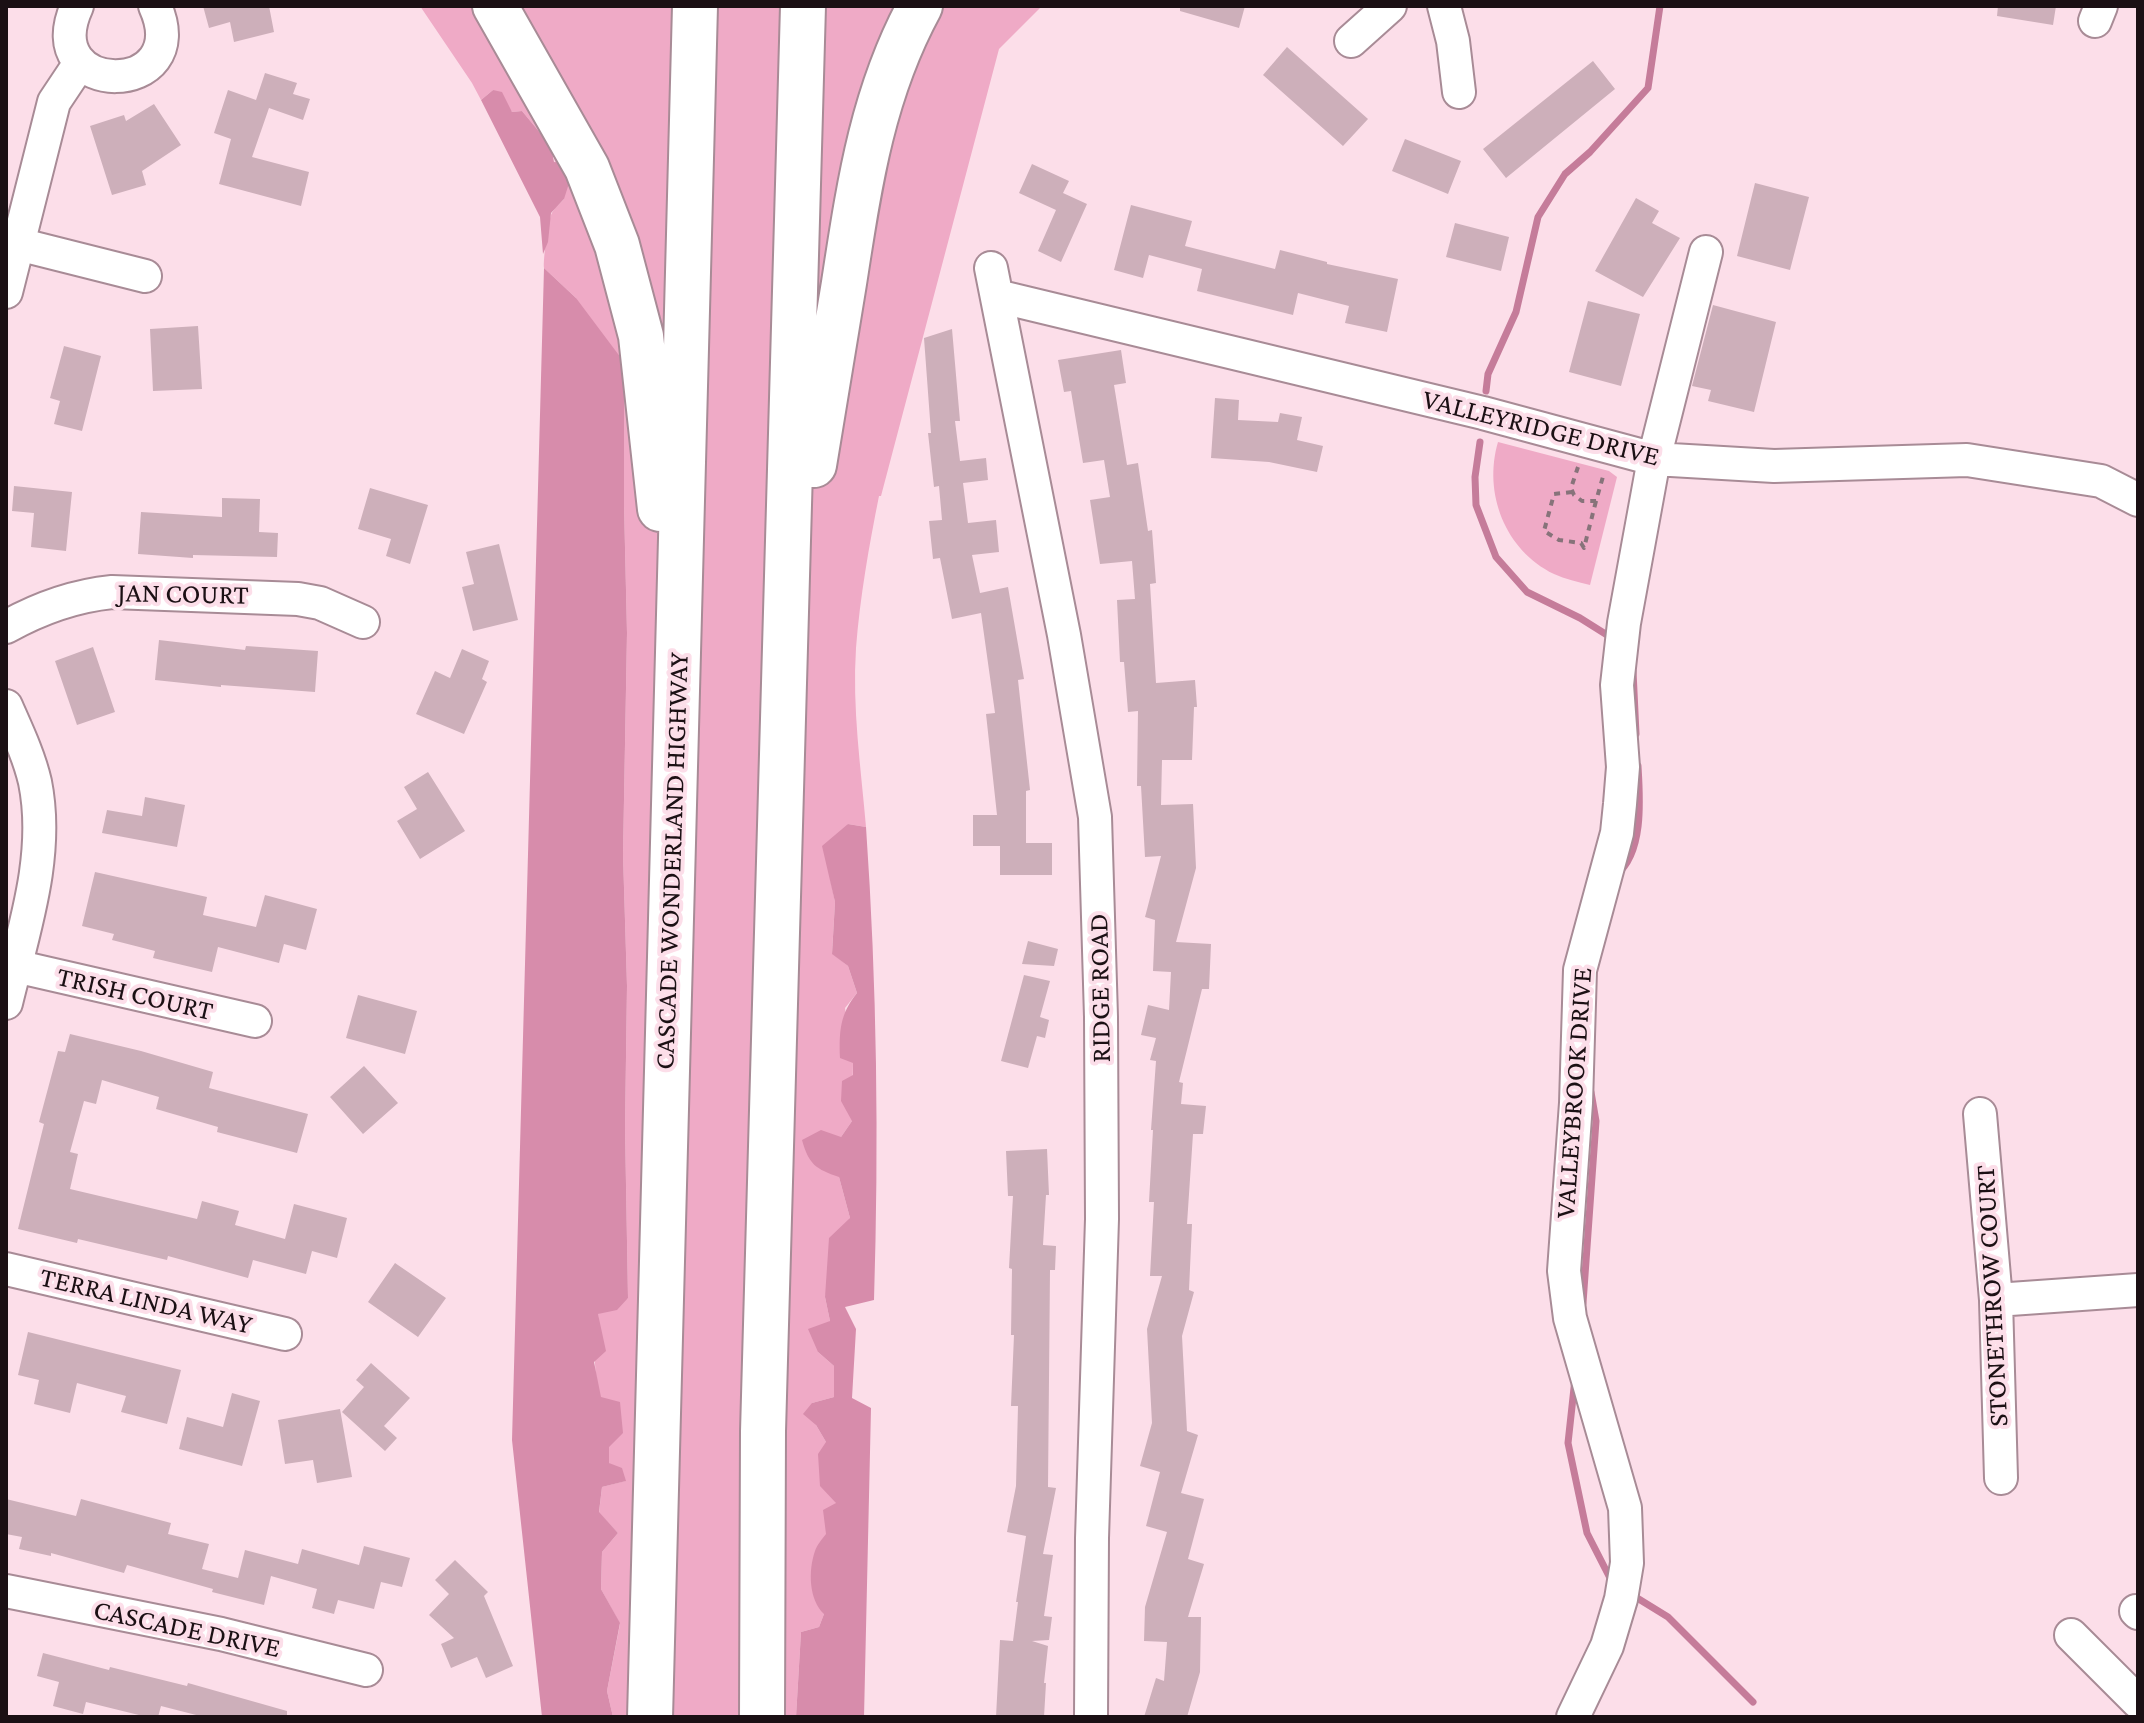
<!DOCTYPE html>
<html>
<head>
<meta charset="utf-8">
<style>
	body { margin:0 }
	#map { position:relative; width:2144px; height:1723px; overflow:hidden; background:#fcdee9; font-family:"Crimson Pro",serif }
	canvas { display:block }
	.frame { position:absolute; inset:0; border:8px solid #1b1014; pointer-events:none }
</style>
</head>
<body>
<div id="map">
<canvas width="2144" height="1723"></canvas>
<div class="frame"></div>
</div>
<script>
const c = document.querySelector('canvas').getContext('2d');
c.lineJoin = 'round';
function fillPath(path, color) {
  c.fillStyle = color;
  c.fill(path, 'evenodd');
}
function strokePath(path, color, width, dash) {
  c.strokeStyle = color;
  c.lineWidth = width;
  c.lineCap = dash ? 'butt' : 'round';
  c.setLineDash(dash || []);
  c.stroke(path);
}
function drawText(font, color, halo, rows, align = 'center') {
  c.font = font + ' "Crimson Pro",serif';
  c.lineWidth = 8;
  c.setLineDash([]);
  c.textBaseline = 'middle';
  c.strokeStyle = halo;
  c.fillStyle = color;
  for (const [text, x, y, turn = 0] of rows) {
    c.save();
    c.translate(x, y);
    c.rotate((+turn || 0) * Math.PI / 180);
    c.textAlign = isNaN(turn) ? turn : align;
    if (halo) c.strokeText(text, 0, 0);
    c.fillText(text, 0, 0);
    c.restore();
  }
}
fillPath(new Path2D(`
	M420 6H1042L999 49 881 496H879C869 546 860 597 856 648 852 708 861 768 866 827L848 824 830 877 835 902 832 953 848 966 857 993 845 1008 853 1063 852 1121 841 1137 839 1177 850 1218 825 1297 830 1321 818 1352 834 1366V1397L812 1403 816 1425 826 1442 836 1503 826 1534 824 1614 819 1627 801 1632 796 1717H613L607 1691 620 1624 601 1589 602 1552 618 1533 599 1513 602 1487 625 1481 609 1463C610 1429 597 1397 595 1364 593 1347 600 1331 598 1314L628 1298 625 1128 627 986 623 855 627 633 624 505 576 298 544 268C543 260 548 223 551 215 553 209 560 204 564 199L551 146 522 111 512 112 493 90 481 100 472 83Z
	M1498 442 1609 471 1617 477 1590 585C1578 582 1565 579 1554 574 1505 550 1483 493 1498 442Z`), '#efaac6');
fillPath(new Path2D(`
	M493 90 502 92 512 112 522 111 551 146 554 162 563 163 571 177 564 199 551 213 548 242 543 254 540 217 481 100Z
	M544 268 576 298 624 362V505L627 633 623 855 627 986 625 1128 628 1298 617 1310 598 1314 606 1351 594 1362 601 1397 620 1402 623 1433 609 1447V1463L622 1468 626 1481 602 1487 599 1512 618 1533 602 1552 601 1589 620 1623 607 1691 613 1717H542L512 1440Z
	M848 824 866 827C877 985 879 1143 874 1300L845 1307 856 1329 852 1398 871 1408 864 1717H796L801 1632 819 1627 824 1614C809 1600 808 1571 815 1551 817 1545 822 1539 826 1534L823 1510 836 1503 820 1486 818 1454 826 1442 816 1425 803 1414 812 1403 834 1397V1366L818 1352 808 1329 830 1321 825 1297 829 1238 850 1218 839 1177C816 1169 809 1165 802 1140L821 1130 841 1137 852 1121 841 1101 842 1081 853 1075V1063L840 1058C839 1031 840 1014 857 993L848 966 832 954 835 902 822 846Z`), '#d78cab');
strokePath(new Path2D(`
	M1486 391 1488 374 1516 312 1538 217 1565 174 1590 152 1648 88 1660 6
	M1480 442 1475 477 1476 505 1496 557 1527 592 1580 618 1615 640
	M1633 671 1636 734
	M1616 875C1644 853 1640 799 1638 766
	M1583 1303 1596 1121 1591 1092
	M1575 1379 1568 1443 1587 1533 1612 1582
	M1629 1593 1668 1617 1753 1702`), '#c57c9a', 7);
fillPath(new Path2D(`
	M203 6H269L274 32 234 42 230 22 209 28Z
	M1180 6H1245L1239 28 1180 11Z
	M1998 6H2056L2053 25 1997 16Z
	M1287 47 1368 119 1343 146 1263 75Z
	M1593 61 1615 89 1506 178 1483 149Z
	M265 73 297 83 293 94 310 99 303 120 269 108 252 157 309 172 301 206 219 184 231 139 214 133 228 90 256 100Z
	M154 104 181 145 142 171 146 185 112 195 90 126 124 115 126 121Z
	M1405 139 1461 161 1448 194 1392 171Z
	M1032 164 1069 181 1063 193 1087 204 1061 262 1038 251 1056 210 1019 193Z
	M1755 183 1809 197 1790 270 1737 256Z
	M1636 198 1659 211 1652 223 1680 238 1643 297 1595 271Z
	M1131 205 1192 221 1185 246 1275 269 1280 250 1327 262V264L1398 279 1387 332 1345 323 1349 306 1298 293 1293 315 1197 291 1202 269 1149 255 1143 278 1114 270Z
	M1455 223 1509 237 1501 271 1446 257Z
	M1588 301 1640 314 1621 386 1569 372Z
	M1713 305 1776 322 1754 412 1708 401 1711 390 1692 386Z
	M198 326 202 389 153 391 150 329Z
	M952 329 960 421H955L960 461 986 458 988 480 963 483 968 523 996 520 999 552 972 555 980 593 1008 587 1024 679 1018 680 1030 790 1026 791V843H1052V875H1000V846H973V815H997L986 714 995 713 981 613 952 619 940 558 933 559 929 521 942 520 939 486 934 487 928 433H931L924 338Z
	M64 346 101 356 82 431 54 424 60 401 50 398Z
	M1121 350 1126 383 1114 385 1127 465 1138 463 1148 531 1152 530 1156 583 1150 584 1156 683 1195 680 1197 707H1194L1192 760H1162L1161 805 1193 804 1196 868 1176 942 1211 944 1209 989H1202L1179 1082 1183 1083 1181 1104 1206 1106 1203 1134H1193L1187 1224H1192L1189 1290 1194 1292 1182 1336 1187 1431 1198 1435 1181 1493 1204 1499 1188 1559 1204 1564 1188 1617H1201L1200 1672 1187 1717H1144L1156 1678 1164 1681 1167 1642 1144 1641 1145 1607 1167 1532 1146 1526 1160 1472 1140 1466 1152 1423 1147 1329 1162 1276H1150L1154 1202H1149L1153 1130H1151L1156 1061 1150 1060 1156 1038 1141 1035 1148 1005 1169 1010 1171 972 1153 971 1155 920 1145 917 1161 856 1145 857 1141 786H1137L1138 711 1128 712 1124 662H1120L1117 600 1135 599 1132 561 1100 564 1090 500 1110 497 1104 460 1083 463 1071 391 1064 392 1058 360Z
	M1215 398 1239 400 1238 420 1278 422 1280 413 1302 417 1297 440 1323 446 1317 472 1269 462 1211 458Z
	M14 486 72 492 66 551 31 547 34 513 12 511Z
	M370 488 428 505 410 564 386 556 391 539 358 529Z
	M222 498 260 499 259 532 278 533 277 557 193 555V558L138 554 141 512 222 517Z
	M499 544 518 620 473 631 462 587 474 584 466 552Z
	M159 640 245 650 246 646 318 651 315 692 221 685V687L155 680Z
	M93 647 115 712 77 725 55 661Z
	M462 649 489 661 482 679 487 682 464 734 416 714 435 671 450 678Z
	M428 772 465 831 420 859 397 821 417 809 404 787Z
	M145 797 185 805 177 847 102 833 107 810 142 816Z
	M95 872 207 897 203 915 256 927 265 895 317 909 306 950 284 944 279 963 218 947 212 972 153 958 155 951 112 940 114 934 82 926Z
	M1028 941 1058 949 1054 966 1022 964Z
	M1024 975 1050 981 1040 1017 1049 1020 1045 1038 1037 1036 1028 1068 1001 1061Z
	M358 995 417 1011 405 1054 346 1038Z
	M70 1034 141 1051 213 1072 209 1088 308 1114 297 1153 217 1132 218 1127 156 1109 159 1097 102 1080 96 1104 84 1101 70 1152 78 1154 70 1189 197 1219 202 1201 239 1211 235 1225 285 1239 294 1204 347 1218 337 1258 312 1251 306 1274 253 1260 248 1278 168 1256 167 1260 78 1239 77 1243 18 1229 44 1124 39 1122 58 1051 65 1052Z
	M364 1066 398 1103 363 1134 330 1097Z
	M1047 1149 1049 1195H1046L1043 1245 1056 1246 1055 1270H1050L1048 1487 1056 1488 1043 1554 1053 1555 1044 1616 1052 1617 1049 1640 1032 1641 1048 1646 1044 1683H1046L1044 1717H996L1000 1640 1013 1641 1018 1602H1016L1026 1536 1007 1532 1016 1486 1018 1406H1011L1014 1335H1011L1012 1269 1009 1268 1013 1196H1008L1006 1151Z
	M395 1263 446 1298 418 1337 368 1302Z
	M28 1332 181 1370 167 1424 121 1412 126 1396 77 1383 70 1413 34 1404 39 1380 18 1375Z
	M371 1363 410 1398 384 1426 397 1438 385 1451 342 1412 364 1387 356 1380Z
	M232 1393 260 1401 242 1466 179 1449 187 1417 223 1427Z
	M340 1409 352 1477 317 1483 313 1460 285 1464 278 1420Z
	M6 1499 76 1516 81 1499 171 1523 168 1534 209 1544 202 1569 238 1578 245 1550 298 1564 302 1549 359 1565 364 1546 410 1558 402 1587 381 1582 374 1609 338 1600 334 1614 312 1608 317 1589 271 1576 264 1605 212 1592 213 1589 127 1565 124 1573 51 1553V1556L19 1549 22 1537 6 1534Z
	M455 1560 488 1592 484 1596 513 1666 486 1678 477 1657 451 1668 441 1644 454 1638 429 1615 449 1594 435 1580Z
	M43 1653 109 1670 110 1667 187 1686 188 1683 287 1711V1717H204L161 1706 158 1717H147L86 1702 83 1714 53 1706 59 1682 37 1676Z`), '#cdafba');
const minor = new Path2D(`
	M77 6C34 100 197 99 155 6
	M1444 6 1453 41 1459 92
	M2095 21 2101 6
	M1351 41 1390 6
	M6 241 145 276
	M991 268 1064 635 1095 817 1101 1017 1102 1219 1092 1538 1091 1717
	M6 292 54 102 80 63
	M997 296 1483 413 1654 459 1774 466 1967 460 2101 481 2138 500
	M6 627C40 608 73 596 112 592L298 599 320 603 363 622
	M6 706C17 731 29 756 35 782 50 856 23 932 6 1003
	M15 966 255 1021
	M1980 1114 1996 1300 2001 1478
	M6 1269 285 1334
	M1996 1300 2138 1290
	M6 1591 221 1634 366 1670
	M2136 1611 2138 1613
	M2071 1635 2138 1702
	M1573 1717 1607 1646 1621 1599 1627 1563 1625 1508 1570 1318 1564 1271 1576 1103 1580 970 1617 833 1620 804 1623 767 1617 685 1624 623 1654 459 1706 252`);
const highway = new Path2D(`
	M495 6 587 168 617 245 641 336 660 509
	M814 465C824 404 834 344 844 283 859 186 872 94 920 6
	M650 1717 695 6
	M762 1717 763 1431 803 6`);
strokePath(minor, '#a88b96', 36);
strokePath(highway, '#a88b96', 48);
strokePath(new Path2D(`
	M1578 467 1571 488 1574 495 1582 501H1596L1604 473
	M1572 492 1554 494 1544 531 1559 540 1581 543 1584 548 1596 501`), '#87737a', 4, [6, 6]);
strokePath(minor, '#fff', 32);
strokePath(highway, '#fff', 44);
drawText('28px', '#1b1014', '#fcdee9', [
	["VALLEYRIDGE DRIVE",1541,428,14],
	["JAN COURT",183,594,1],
	["CASCADE WONDERLAND HIGHWAY",672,861,-88],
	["RIDGE ROAD",1100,988,-91],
	["TRISH COURT",135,994,13],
	["VALLEYBROOK DRIVE",1574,1093,-86],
	["STONETHROW COURT",1992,1296,-93],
	["TERRA LINDA WAY",146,1301,13],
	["CASCADE DRIVE",187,1629,12]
]);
</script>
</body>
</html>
